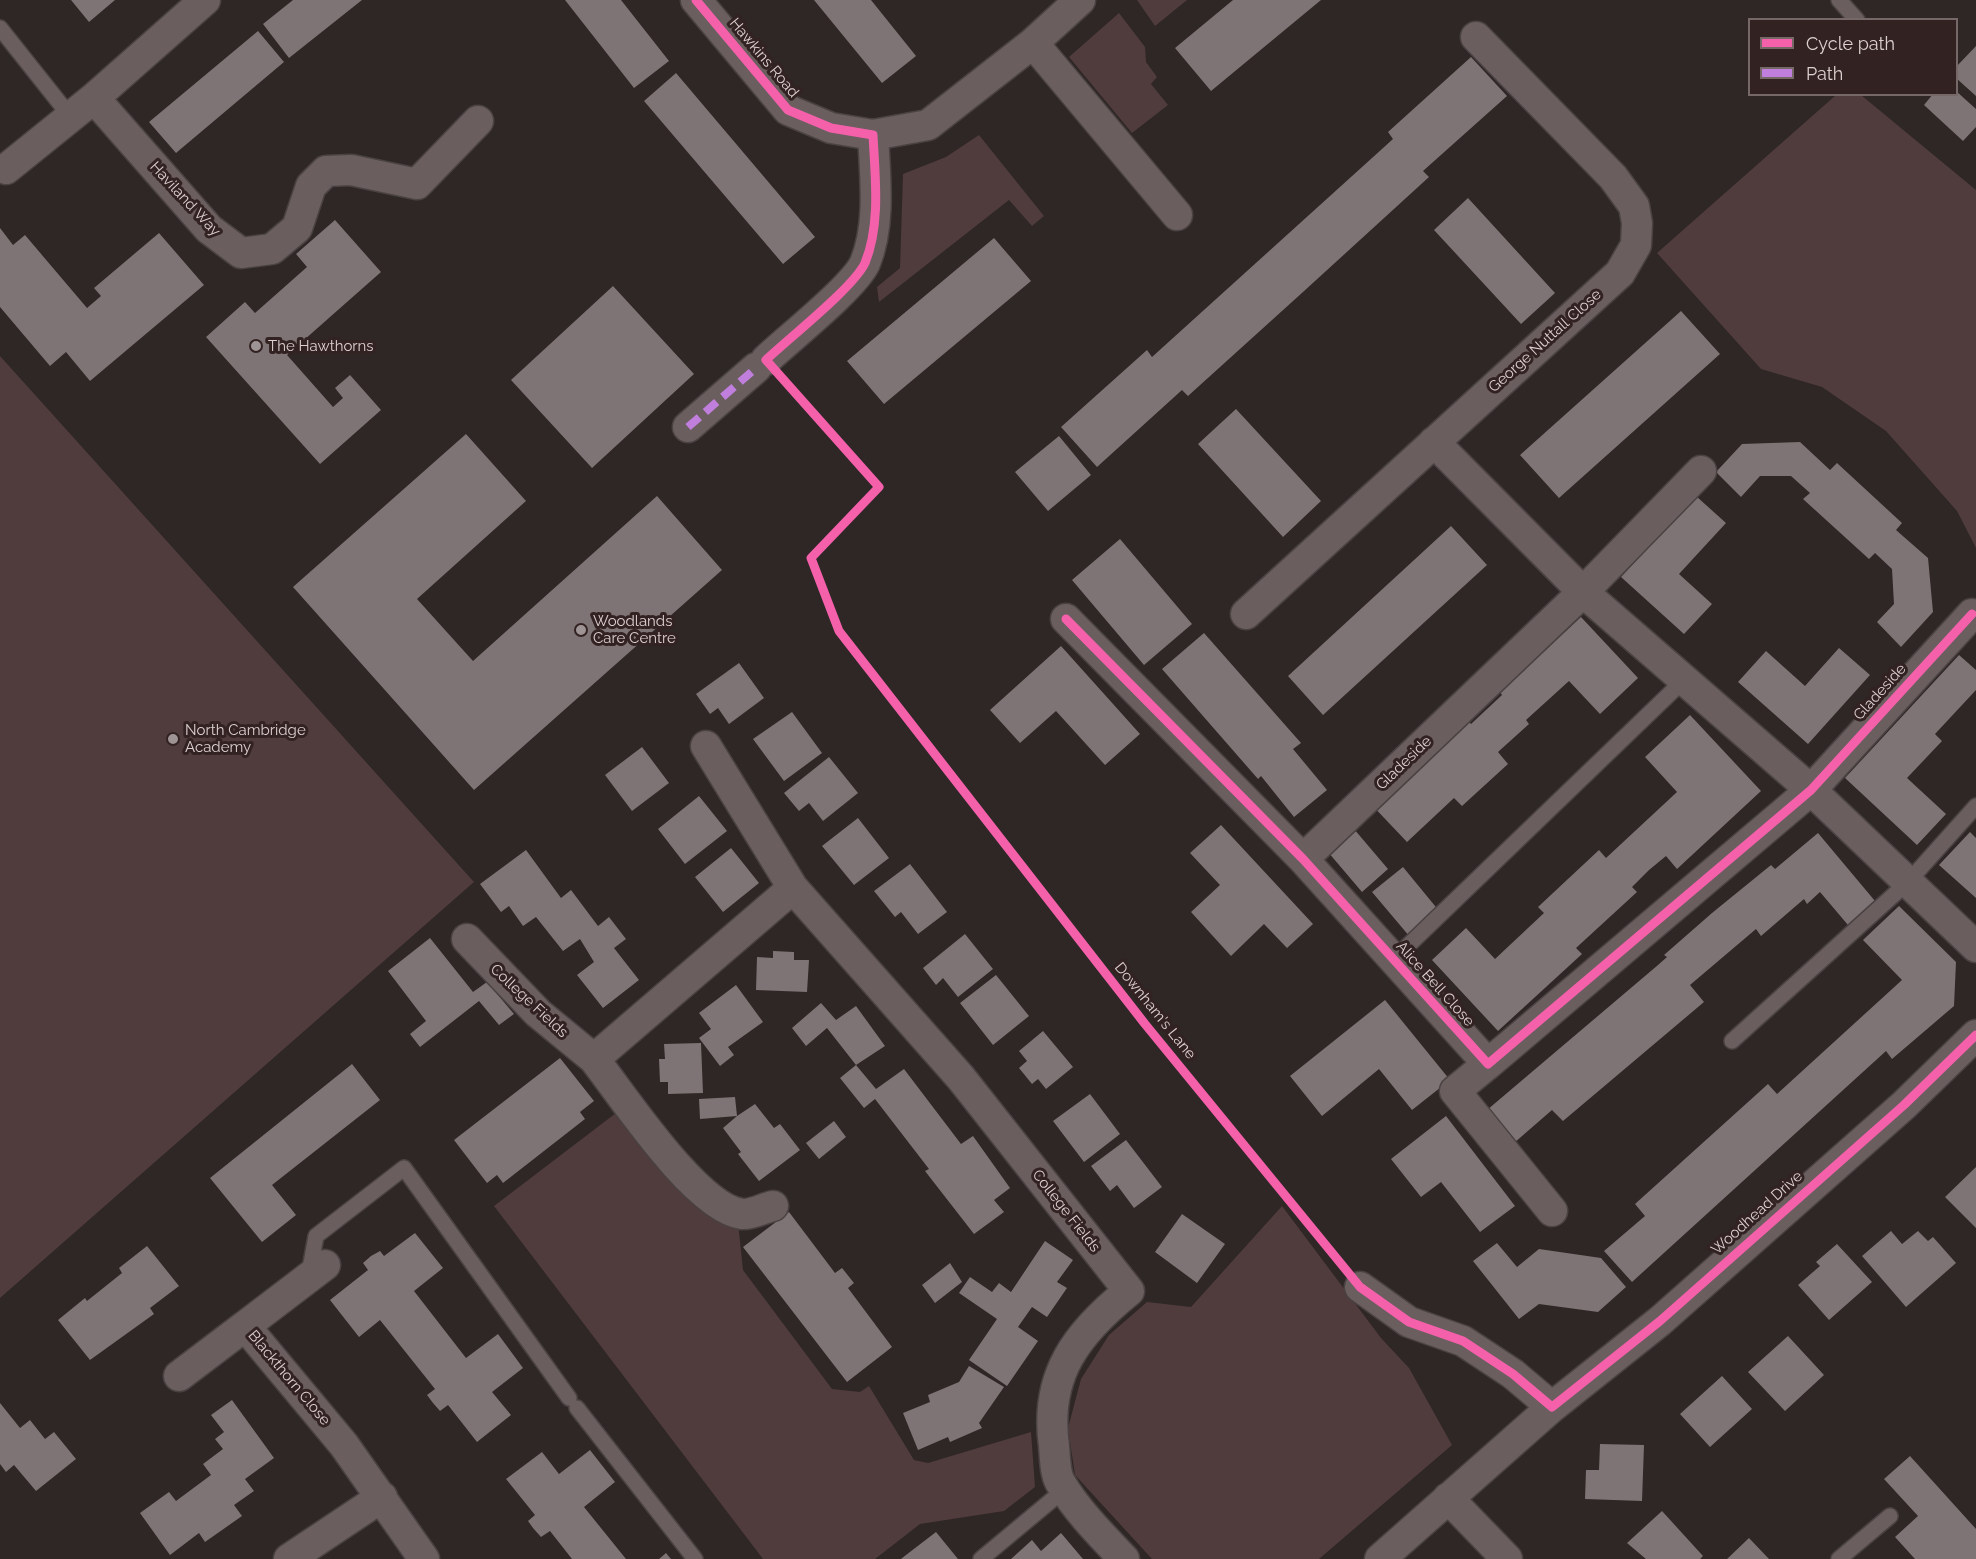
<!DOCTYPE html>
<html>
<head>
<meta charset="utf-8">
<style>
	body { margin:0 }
	#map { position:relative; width:1976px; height:1559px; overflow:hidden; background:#2f2626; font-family:Raleway,sans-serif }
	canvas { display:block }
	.legend { position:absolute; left:1748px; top:18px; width:210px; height:78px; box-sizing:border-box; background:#322; border:2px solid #776868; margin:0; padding:8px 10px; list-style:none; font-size:18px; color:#dcd0d1 }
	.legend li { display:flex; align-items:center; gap:12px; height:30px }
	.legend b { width:30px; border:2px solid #776868 }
</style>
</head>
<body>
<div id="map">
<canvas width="1976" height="1559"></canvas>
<ul class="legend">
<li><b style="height:8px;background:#f560ab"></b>Cycle path</li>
<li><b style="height:8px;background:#c07fdc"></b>Path</li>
</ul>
</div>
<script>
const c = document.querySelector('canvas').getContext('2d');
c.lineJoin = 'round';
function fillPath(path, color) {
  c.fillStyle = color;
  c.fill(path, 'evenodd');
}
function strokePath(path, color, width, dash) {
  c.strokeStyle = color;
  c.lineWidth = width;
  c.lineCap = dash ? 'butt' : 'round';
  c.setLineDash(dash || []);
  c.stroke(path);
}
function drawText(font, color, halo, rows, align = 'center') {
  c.font = font + ' Raleway,sans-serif';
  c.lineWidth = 6;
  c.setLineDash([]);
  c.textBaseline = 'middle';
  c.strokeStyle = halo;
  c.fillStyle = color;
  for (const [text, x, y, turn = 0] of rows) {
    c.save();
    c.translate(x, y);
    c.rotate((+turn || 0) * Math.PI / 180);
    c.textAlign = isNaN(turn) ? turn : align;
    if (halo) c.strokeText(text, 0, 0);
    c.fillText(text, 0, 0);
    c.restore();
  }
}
fillPath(new Path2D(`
	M1137 0H1187L1155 26Z
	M1119 13 1145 47 1146 62 1157 77 1151 84 1168 105 1132 133 1069 57Z
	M1836 95H1861L1976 190V548L1957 511 1886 431 1822 387 1761 369 1657 253Z
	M979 135 1044 216 1032 226 1009 200 879 302 877 287 900 268 903 174 946 157Z
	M0 356 474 882 0 1298Z
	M616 1113 738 1222 743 1270 832 1389 860 1392 869 1386 914 1460 928 1463 1031 1432 1035 1487 1004 1511 920 1524 875 1559H763L494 1206Z
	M1282 1206 1381 1338 1409 1368 1452 1445 1319 1559H1152L1075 1475 1068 1428 1081 1379 1109 1335 1147 1302 1191 1307Z`), '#503c3c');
fillPath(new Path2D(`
	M71 0H115L89 22Z
	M293 0H362L289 58 263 24Z
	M565 0H621L669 61 634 88Z
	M814 0H871L916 56 882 83Z
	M1233 0H1321L1211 91 1175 48Z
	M258 31 284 62 176 153 149 122Z
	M1976 46V96L1956 78V67Z
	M1471 57 1507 96 1423 171 1429 177 1303 292 1188 396 1182 390 1097 467 1061 427 1147 350 1152 357 1393 139 1388 132Z
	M676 73 815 237 783 264 644 101Z
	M1956 91 1976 109V127L1963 141 1924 105 1933 94H1956Z
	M1468 198 1555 293 1521 324 1434 230Z
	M335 220 381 272 287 355 333 407 343 398 335 388 350 375 381 410 320 464 206 337 245 302 255 313 307 267 296 254Z
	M0 228 13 245 25 235 87 308 101 296 94 288 159 233 204 285 90 381 66 352 50 366 0 307Z
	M994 238 1031 281 884 404 847 361Z
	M613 286 694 374 592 468 511 380Z
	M1681 311 1720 354 1559 498 1520 455Z
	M1236 409 1321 501 1283 537 1198 444Z
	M466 434 526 501 417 599 473 661 657 496 722 570 474 790 293 587Z
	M1059 436 1091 475 1048 511 1015 472Z
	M1800 442 1830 470 1837 463 1902 523 1896 530 1928 558 1933 612 1901 647 1877 622 1894 604 1892 569 1875 553 1869 559 1803 499 1810 493 1791 476H1760L1741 497 1716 472 1742 444Z
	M1696 496 1726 523 1679 574 1712 604 1684 634 1621 577Z
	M1451 526 1487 565 1323 715 1288 676Z
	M1120 539 1192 624 1144 665 1072 580Z
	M1581 617 1638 678 1600 714 1569 681 1526 720 1529 724 1498 752 1508 764 1462 806 1454 798 1407 842 1369 802 1463 715 1471 724 1502 695 1500 692Z
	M1204 633 1301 743 1293 749 1327 790 1294 817 1261 776 1258 779 1162 669Z
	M1061 646 1140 734 1105 765 1056 711 1020 743 990 710Z
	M1839 648 1870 675 1808 744 1738 682 1766 651 1805 686Z
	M1959 655 1976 670V690L1935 734 1942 741 1907 778 1946 814 1917 845 1845 778Z
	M739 663 764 698 729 724 718 708 710 714 696 694Z
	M792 712 822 753 784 781 753 739Z
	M1690 715 1761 791 1677 869 1666 856 1649 870 1632 887 1637 892 1576 948 1582 954 1498 1031 1432 960 1466 928 1495 959 1544 913 1538 907 1599 850 1606 858 1677 792 1645 757Z
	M642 747 669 783 632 811 605 775Z
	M829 757 858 793 823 821 809 803 799 811 784 793Z
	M699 796 727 831 685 864 658 829Z
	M858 818 889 858 854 885 822 846Z
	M1221 825 1313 924 1287 948 1264 924 1231 956 1191 912 1220 885 1190 853Z
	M1354 829 1388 869 1362 892 1328 852Z
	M1970 832 1976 838V898L1939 865Z
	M1818 833 1875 901 1848 925 1820 892 1807 904 1804 899 1761 936 1756 929 1690 985 1704 1002 1563 1121 1552 1110 1514 1143 1487 1110 1658 965 1667 957 1664 955 1712 913 1771 865 1775 869Z
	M731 848 759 883 723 912 695 877Z
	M526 850 561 898 571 890 598 926 609 917 626 939 614 948 639 980 603 1008 577 975 594 962 580 939 563 951 536 917 523 926 509 906 501 912 480 884Z
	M910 864 947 912 918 934 901 912 895 917 874 891Z
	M1403 867 1440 912 1410 937 1372 892Z
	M1899 906 1956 962 1954 1006 1892 1059 1886 1051 1632 1282 1604 1251 1645 1216 1635 1204 1768 1084 1777 1094 1902 980 1863 940Z
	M965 934 993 969 958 997 943 978 936 985 923 968Z
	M430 938 473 992 487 982 514 1014 499 1025 479 1001 420 1047 410 1034 426 1021 388 971Z
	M773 951 794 952V960H809L807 992 756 990 757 957 773 958Z
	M996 975 1029 1016 993 1045 960 1003Z
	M736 985 763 1022 728 1047 734 1055 720 1066 699 1038 711 1029 699 1013Z
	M1385 1000 1450 1080 1412 1110 1379 1069 1322 1116 1290 1076Z
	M821 1003 836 1020 856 1006 885 1046 856 1065 827 1028 806 1046 792 1028Z
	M1043 1031 1073 1067 1046 1089 1038 1079 1032 1084 1019 1068 1027 1061 1019 1051Z
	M701 1043 703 1093 668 1094V1082H660L659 1059H665L664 1044Z
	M560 1058 594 1101 580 1112 585 1119 503 1183 497 1175 487 1183 454 1140Z
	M352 1064 380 1100 272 1185 296 1215 262 1242 210 1178Z
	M856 1065 876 1089 904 1069 961 1144 973 1136 1010 1188 994 1200 1004 1212 974 1234 925 1171 929 1169 875 1099 864 1108 840 1078Z
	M1090 1094 1120 1134 1084 1162 1053 1121Z
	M735 1097 737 1116 755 1104 774 1128 780 1124 800 1150 759 1181 738 1154 741 1152 723 1128 737 1116 700 1119 699 1099Z
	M1446 1116 1515 1206 1480 1232 1441 1182 1421 1197 1391 1159Z
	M834 1121 846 1137 819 1159 806 1143Z
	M1126 1140 1162 1187 1134 1208 1117 1185 1110 1191 1091 1166Z
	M1976 1167V1228L1945 1197Z
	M789 1212 835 1273 842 1268 854 1283 848 1288 892 1347 847 1382 743 1247Z
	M1182 1214 1225 1244 1197 1283 1155 1252Z
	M1891 1231 1902 1244 1918 1231 1928 1241 1933 1237 1956 1263 1906 1307 1862 1256Z
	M415 1233 443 1268 414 1291 466 1358 498 1334 523 1368 492 1392 511 1415 477 1442 448 1405 440 1411 433 1403 427 1395 435 1389 380 1320 359 1337 330 1300 368 1270 363 1263 371 1256 380 1251 384 1256Z
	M1045 1241 1073 1260 1057 1282 1067 1288 1047 1317 1032 1307 1018 1327 1038 1341 1007 1386 969 1360 997 1319 959 1293 970 1277 992 1292 999 1283 1011 1292Z
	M1497 1243 1517 1267 1539 1249 1601 1258 1626 1287 1598 1312 1539 1304 1519 1319 1473 1261Z
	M1837 1244 1872 1282 1829 1320 1798 1285 1820 1266 1816 1262Z
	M147 1246 179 1286 150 1308 154 1314 90 1360 58 1320 85 1298 87 1301 122 1273 119 1268Z
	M950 1263 962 1282 935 1303 922 1285Z
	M1788 1336 1824 1375 1785 1411 1748 1372Z
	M969 1366 1004 1387 979 1423 982 1428 950 1442 948 1437 918 1450 903 1413 930 1402 928 1395 959 1382Z
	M1722 1376 1752 1409 1710 1447 1680 1414Z
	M232 1400 274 1458 245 1479 254 1491 234 1505 242 1516 205 1542 199 1533 170 1555 140 1513 169 1492 176 1501 211 1475 203 1464 223 1449 215 1439 224 1432 211 1415Z
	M0 1403 20 1428 30 1420 45 1439 54 1432 76 1459 36 1491 14 1465 6 1472 0 1464Z
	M1600 1444 1644 1445 1642 1501 1585 1499 1586 1470H1599Z
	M590 1450 615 1482 584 1507 626 1559H572L550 1531 541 1537 533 1528 528 1521 535 1515 506 1479 542 1452 559 1474Z
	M1910 1456 1976 1529V1559H1915L1895 1537 1918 1516 1884 1479Z
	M1662 1511 1703 1556 1700 1559H1646L1627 1543Z
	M936 1532 958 1559H901L906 1555Z
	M1061 1533 1083 1559H1011L1032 1540 1041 1551Z
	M1749 1538 1769 1559H1727Z
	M666 1553 671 1559H659Z`), '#7f7475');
const service = new Path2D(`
	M1839 0 1857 20
	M0 28 70 116
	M1393 960 1684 680
	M1732 1041 1908 882 1976 806
	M309 1274 316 1236 404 1168 569 1398
	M577 1408 695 1559
	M981 1559 1065 1489
	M1839 1559 1890 1516`);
const minor = new Path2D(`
	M696 0 788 110 831 128 873 135 928 125 1033 43 1080 0
	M1033 43 1177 215
	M94 98 209 229 241 253 272 249 297 228 311 186 326 171 351 170 417 184 478 121
	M6 169 94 98 205 0
	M766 360C788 339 854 287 865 263 881 224 875 176 873 135
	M688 427 756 368
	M1434 442 1583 592 1811 790 1976 947
	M1246 614 1620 273 1636 245 1637 223 1634 206 1613 177 1476 37
	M1066 619 1303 859 1488 1064 1811 790 1972 614
	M706 746 793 888 961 1078 1129 1291C1077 1333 1044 1375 1054 1446 1055 1457 1055 1473 1060 1482 1076 1510 1102 1536 1124 1559
	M1303 859 1583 592 1701 471
	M467 939 538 1013 594 1059
	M1488 1064 1455 1091 1552 1211
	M773 1206C764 1208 751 1215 742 1214 696 1208 623 1096 594 1059L793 888
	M1360 1287 1409 1322 1463 1341 1513 1374 1552 1407
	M245 1326 325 1265
	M179 1376 245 1326 344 1445 424 1559
	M1448 1498 1507 1559
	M289 1559 382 1497
	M1380 1559 1552 1407 1660 1321 1904 1105 1976 1035`);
strokePath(service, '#4a4242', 18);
strokePath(minor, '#4a4242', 33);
strokePath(service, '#6a5e5f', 15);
strokePath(minor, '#6a5e5f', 30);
strokePath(new Path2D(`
	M688 427 756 368`), '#c07fdc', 8, [15, 8]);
strokePath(new Path2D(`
	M696 0 788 110 831 128 873 135C875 176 881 224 865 263 854 287 788 339 766 360L879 487 811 558 839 631 1145 1024 1360 1287 1409 1322 1463 1341 1513 1374 1552 1407 1660 1321 1904 1105 1976 1035
	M1066 619 1303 859 1488 1064 1811 790 1972 614`), '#f560ab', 9);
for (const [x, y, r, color] of [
	[256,346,6,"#9f9495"],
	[581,630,6,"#9f9495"],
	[173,739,6,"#9f9495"]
]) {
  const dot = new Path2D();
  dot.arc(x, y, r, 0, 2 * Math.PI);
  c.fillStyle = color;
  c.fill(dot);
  strokePath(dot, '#322', 2);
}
drawText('15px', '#dcd0d1', '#322', [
	["Hawkins Road",764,58,50],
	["Haviland Way",185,199,47],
	["George Nuttall Close",1545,341,-42],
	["Gladeside",1880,692,-48],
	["Gladeside",1404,763,-44],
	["Alice Bell Close",1435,984,48],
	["College Fields",529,1001,43],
	["Downham's Lane",1155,1011,51],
	["College Fields",1066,1211,52],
	["Woodhead Drive",1757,1213,-42],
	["Blackthorn Close",289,1378,50]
]);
drawText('15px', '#dcd0d1', '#322', [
	["The Hawthorns",268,346],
	["Woodlands",593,621],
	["Care Centre",593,638],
	["North Cambridge",185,730],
	["Academy",185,747]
], 'left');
</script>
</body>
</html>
